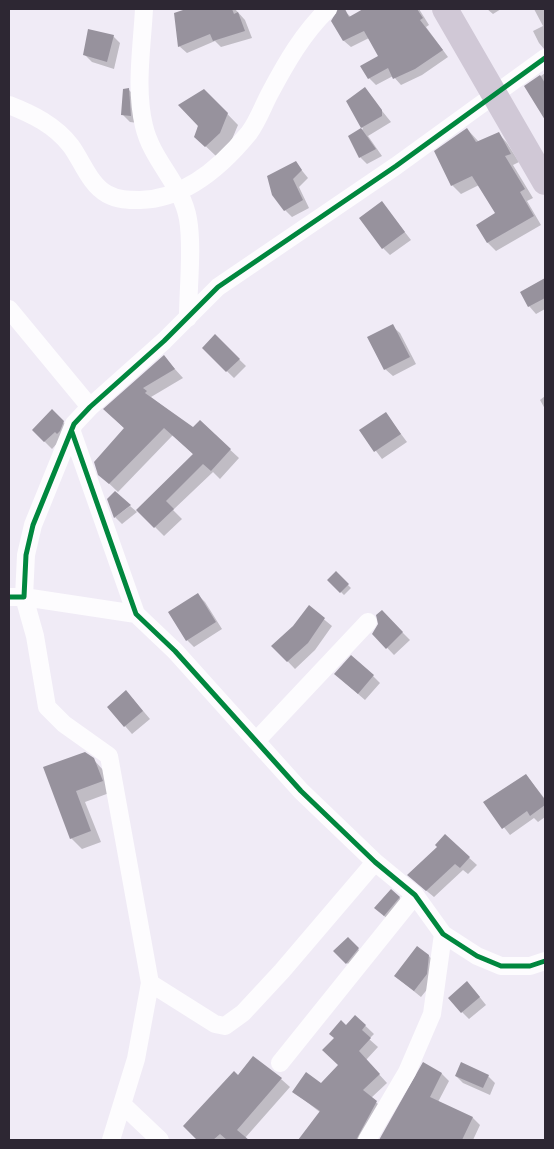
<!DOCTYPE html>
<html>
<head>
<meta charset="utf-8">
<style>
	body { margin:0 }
	#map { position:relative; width:554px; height:1149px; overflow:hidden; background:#f0ebf6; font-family:"Space Grotesk",sans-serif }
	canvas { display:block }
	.frame { position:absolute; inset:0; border:10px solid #2d2733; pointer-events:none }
</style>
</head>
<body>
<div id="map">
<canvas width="554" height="1149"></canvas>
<div class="frame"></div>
</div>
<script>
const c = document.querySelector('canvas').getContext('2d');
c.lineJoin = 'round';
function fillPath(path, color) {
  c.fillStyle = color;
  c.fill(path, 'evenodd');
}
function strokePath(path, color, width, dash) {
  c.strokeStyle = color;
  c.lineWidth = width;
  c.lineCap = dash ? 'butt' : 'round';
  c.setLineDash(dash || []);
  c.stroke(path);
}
fillPath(new Path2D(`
	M186 9H235L245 20 252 38 221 47 215 41 187 53 179 46Z
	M342 9 351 17 365 9H419L429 25 426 27 448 57 422 75 401 85 393 76 376 85 369 78 380 56 369 38 351 47 344 41 332 21Z
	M487 9H501L493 14Z
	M534 9H545V50L539 43 533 31 543 26Z
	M113 36 120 43 114 69 92 62 85 55Z
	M545 73V119L526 87Z
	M129 90 136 97 138 123 130 122 123 115Z
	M204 90 238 125 230 144 217 157 196 137Z
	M366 91 391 122 368 136 382 156 367 164 360 157 350 137 363 129 347 101Z
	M467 129 479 142 499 134 507 143 519 162 513 165 533 198 527 201 541 225 496 251 488 243 478 225 497 214 479 185 461 194 452 185Z
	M295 162 308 178 299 187 309 208 292 217 285 210Z
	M382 203 411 240 390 255 383 248Z
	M545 280V309L536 314 529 306 522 293Z
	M392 326 400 333 416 364 393 376 385 369Z
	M215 336 246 366 234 378 203 348Z
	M164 357 183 378 151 397 193 429 200 422 239 458 220 479 213 472 173 510 182 519 164 536 138 510 194 455 173 435 118 492 99 474 125 429 114 418Z
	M545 396V409L540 400Z
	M52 411 70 429 52 449 33 430Z
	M386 414 407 442 382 459 361 431Z
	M130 506 137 512 122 524 115 517Z
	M336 573 351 588 344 595 329 580Z
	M198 595 205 602 222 629 194 647 187 640Z
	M309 607 332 626 315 650 295 669 273 646 294 626Z
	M382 612 410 640 394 655 373 633 380 624Z
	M373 676 380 683 365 700 343 681Z
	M133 699 150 719 132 734 125 726Z
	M93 759 104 771 112 792 85 802 101 842 82 849 71 838 45 768Z
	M526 775 545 799V817L538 822 534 818 510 835 484 802Z
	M445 836 477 865 468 874 463 870 434 897 416 882Z
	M399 897 406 905 392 923 383 915Z
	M348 939 365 956 354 970 335 951Z
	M429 956 436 964 433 982 421 997 395 976Z
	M474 990 486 1005 469 1019 462 1012Z
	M355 1016 374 1034 369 1039 378 1047 366 1060 387 1083 371 1098 385 1110 367 1140H299L321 1113 294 1092 321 1085 340 1065 346 1026Z
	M423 1064 442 1074 449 1081 438 1102 473 1118 480 1125 473 1140H381Z
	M456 1076H488L495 1083 490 1095 463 1083Z
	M281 1079 290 1087 245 1138 247 1140H199L185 1126Z`), '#0003');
fillPath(new Path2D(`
	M186 9H232L234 14 238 12 245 31 213 41 210 34 178 47 174 13Z
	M338 9H345L349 17 363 9H417L423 18 420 20 443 50 415 69 393 79 388 68 368 79 360 66 378 56 364 31 343 41 331 21Z
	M88 29 114 35 107 62 83 55Z
	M540 75 545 83V120L524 86Z
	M365 87 382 110V116L361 128 346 101Z
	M129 88 131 116 121 115 123 89Z
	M204 89 228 113 220 133 205 147 194 137 198 126 178 105Z
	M361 128 376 149 359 158 348 136Z
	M467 128 476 142 499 132 511 154 505 156 525 189 520 192 534 216 487 243 476 225 495 213 472 176 451 186 434 151Z
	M296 161 302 170 293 179 303 200 284 211 272 195 267 176Z
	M382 201 405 232 382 249 359 218Z
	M545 278V298L528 307 520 292Z
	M393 324 410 357 384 370 367 337Z
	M215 334 240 359 226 372 202 348Z
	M164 355 175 369 143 388 147 391 145 393 193 427 200 420 231 449 211 471 203 464 166 501 174 509 154 528 136 510 193 454 164 428 109 484 98 475 94 462 124 428 103 409Z
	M52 409 64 421 60 431 57 434 55 432 44 442 32 430Z
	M386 412 401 434 374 452 359 430Z
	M115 491 131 505 114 518 107 499Z
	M336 571 349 584 340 593 327 580Z
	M198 593 216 622 186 641 168 612Z
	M309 605 325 618 308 643 287 662 271 646 293 626Z
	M382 610 403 632 386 649 372 634 378 624 376 615Z
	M351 655 374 675 358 694 334 674Z
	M126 690 143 711 124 727 107 707Z
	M85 752 94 758 103 781 76 791 91 831 70 839 43 767Z
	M526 774 545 800V805L530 816 527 811 502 829 483 802Z
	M445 834 470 857 460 868 455 864 426 891 407 875 437 847 435 845Z
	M391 889 400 897 384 916 374 908Z
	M348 937 359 948 346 964 333 951Z
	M417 946 429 955 427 974 414 991 394 976Z
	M467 981 480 997 461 1013 448 998Z
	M355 1015 366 1025 362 1030 371 1038 359 1051 380 1074 363 1090 377 1101 356 1140H298L320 1111 292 1092 306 1072 321 1083 338 1065 322 1050 334 1038 329 1034 341 1020 346 1025Z
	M253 1056 282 1078 237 1130 249 1140H227L220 1134 213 1140H197L183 1126 234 1071 238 1075Z
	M423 1062 442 1073 430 1097 473 1117 462 1140H379Z
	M461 1062 489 1075 483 1088 455 1076Z`), '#97929d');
strokePath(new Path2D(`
	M144 9C142 47 135 89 144 126 152 161 182 184 188 219 193 247 188 288 188 318
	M9 105C32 114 55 125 71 146 82 161 90 185 107 194 118 200 128 200 140 200 185 199 222 166 249 133 258 121 263 106 270 93 286 63 303 33 328 9
	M9 309 90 407
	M72 432 136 614 175 651 301 791 375 862 415 895 443 934 477 956 501 966H530L545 961
	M9 597H24L26 555 33 525 74 424 90 407 164 341 218 287 396 166 545 58
	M256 741 368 622
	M150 983 215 1024 225 1026 243 1013 282 971 375 862
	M280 1063 415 895
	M123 1105 160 1140
	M111 1140 136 1059 150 983 109 756 64 724 47 707 35 636 24 597 136 614
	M367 1140 407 1072 432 1014 443 934`), '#fdfcfe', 18);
strokePath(new Path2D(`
	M445 9 545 182`), '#d0c8d6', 26);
strokePath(new Path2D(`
	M72 432 136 614 175 651 301 791 375 862 415 895 443 934 477 956 501 966H530L545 961
	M9 597H24L26 555 33 525 74 424 90 407 164 341 218 287 396 166 545 58`), '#00873e', 5);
</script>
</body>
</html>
